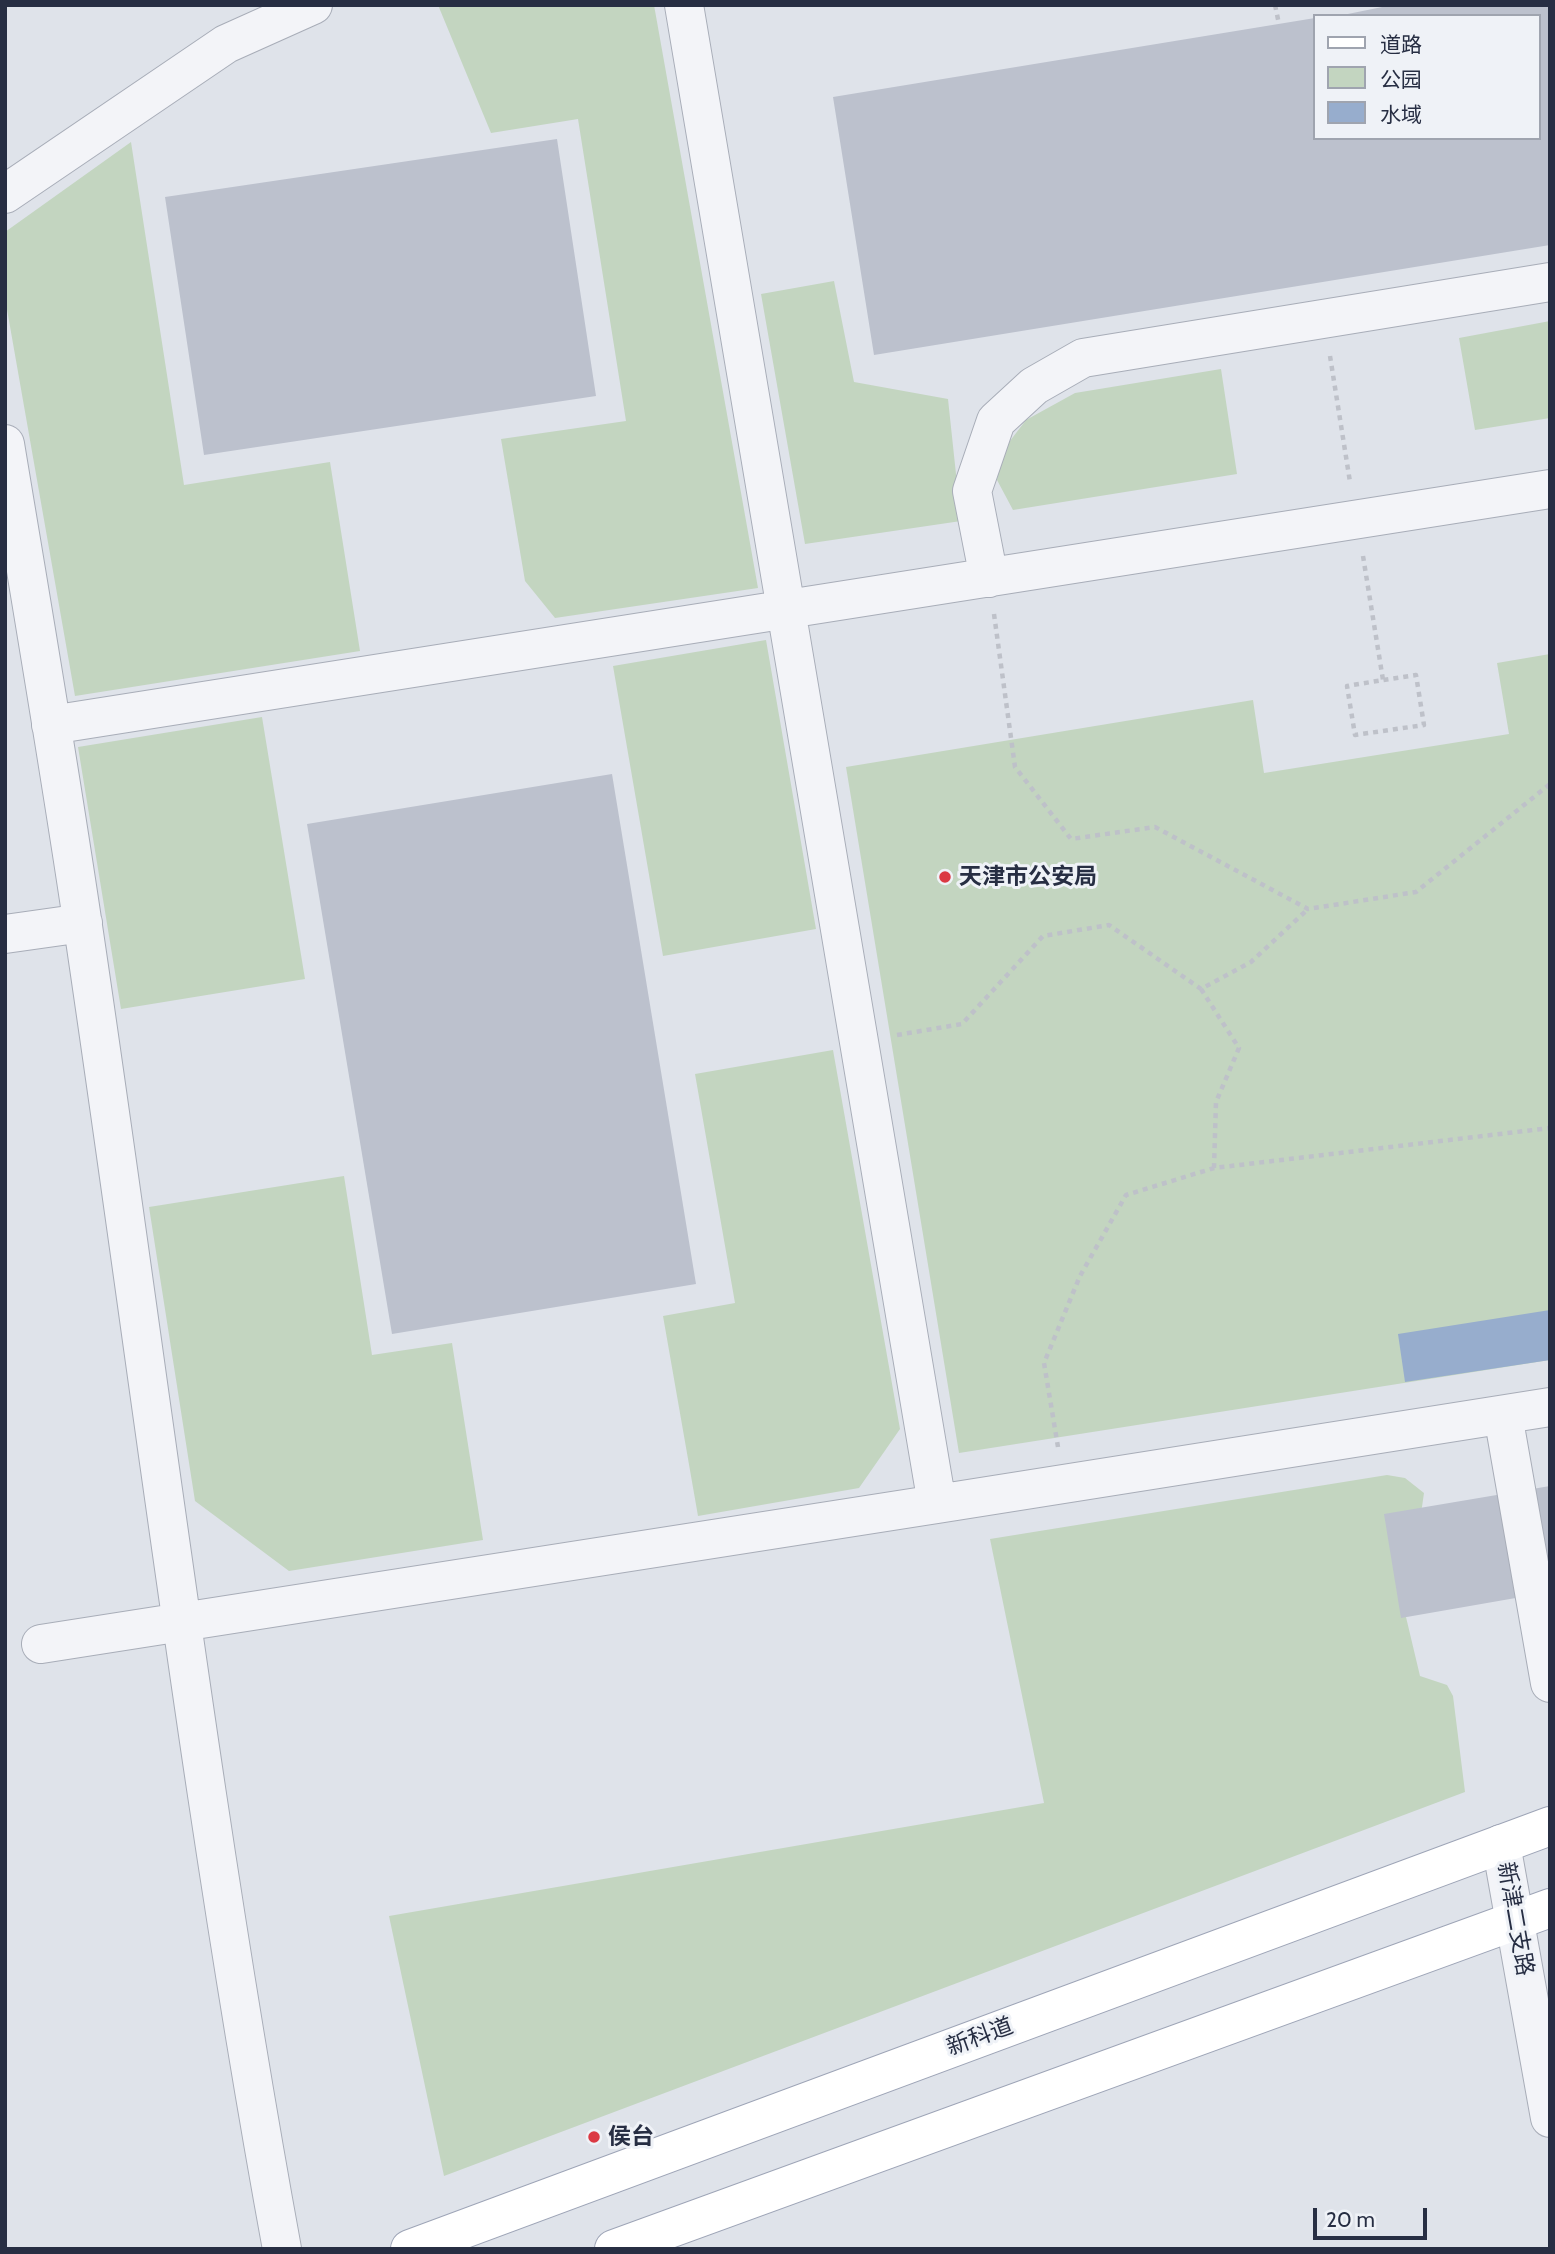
<!DOCTYPE html>
<html>
<head>
<meta charset="utf-8">
<style>
	body { margin:0 }
	#map { position:relative; width:1555px; height:2254px; overflow:hidden; background:#dfe3ea; font-family:Cabin,"Noto Sans SC",sans-serif }
	canvas { display:block }
	.frame { position:absolute; inset:0; border:7px solid #272e43; pointer-events:none }
	.legend { position:absolute; left:1313px; top:14px; width:228px; height:126px; box-sizing:border-box; background:#eff2f7; border:2px solid #9fa4af; margin:0; padding:9px 12px; list-style:none; font-size:21px; color:#272e43 }
	.legend li { display:flex; align-items:center; gap:14px; height:35px }
	.legend b { width:35px; border:2px solid #9fa4af }
	.scale { position:absolute; left:1313px; top:2208px; width:114px; height:32px; box-sizing:border-box; border:4px solid #272e43; border-top:0; padding-left:9px; font-size:21px; line-height:24px; white-space:nowrap; color:#272e43; -webkit-text-stroke:5px #eff2f7; paint-order:stroke }
</style>
</head>
<body>
<div id="map">
<canvas width="1555" height="2254"></canvas>
<div class="frame"></div>
<ul class="legend">
<li><b style="height:9px;background:#fff"></b>道路</li>
<li><b style="height:19px;background:#c3d5c0"></b>公园</li>
<li><b style="height:19px;background:#97adcd"></b>水域</li>
</ul>
<div class="scale">20 m</div>
</div>
<script>
const c = document.querySelector('canvas').getContext('2d');
c.lineJoin = 'round';
function fillPath(path, color) {
  c.fillStyle = color;
  c.fill(path, 'evenodd');
}
function strokePath(path, color, width, dash) {
  c.strokeStyle = color;
  c.lineWidth = width;
  c.lineCap = dash ? 'butt' : 'round';
  c.setLineDash(dash || []);
  c.stroke(path);
}
function drawText(font, color, halo, rows, align = 'center') {
  c.font = font + ' Cabin,"Noto Sans SC",sans-serif';
  c.lineWidth = 6;
  c.setLineDash([]);
  c.textBaseline = 'middle';
  c.strokeStyle = halo;
  c.fillStyle = color;
  for (const [text, x, y, turn = 0] of rows) {
    c.save();
    c.translate(x, y);
    c.rotate((+turn || 0) * Math.PI / 180);
    c.textAlign = isNaN(turn) ? turn : align;
    if (halo) c.strokeText(text, 0, 0);
    c.fillText(text, 0, 0);
    c.restore();
  }
}
fillPath(new Path2D(`
	M438 5H654L758 588 555 618 525 581 501 439 626 421 578 119 491 133Z
	M131 142 184 485 330 462 360 651 75 696 5 298V232Z
	M834 281 854 382 948 399 961 521 805 544 761 294Z
	M1550 321V418L1475 430 1459 338Z
	M1221 369 1237 474 1013 510 997 480 1000 454 1026 420 1075 393Z
	M766 640 816 929 663 956 613 666Z
	M1550 654V1360L959 1453 846 767 1253 700 1264 773 1509 734 1497 663Z
	M262 717 305 979 121 1009 78 747Z
	M833 1050 900 1429 859 1488 698 1516 663 1316 735 1303 695 1074Z
	M344 1176 372 1355 452 1343 483 1540 289 1571 195 1501 149 1207Z
	M1387 1475 1405 1478 1424 1493 1406 1617 1420 1676 1447 1685 1453 1696 1465 1792 444 2176 389 1916 1044 1803 990 1539Z`), '#c3d5c0');
fillPath(new Path2D(`
	M1550 1310V1360L1405 1382 1398 1334Z`), '#97adcd');
fillPath(new Path2D(`
	M1392 5H1550V245L874 355 833 97 1315 18V138H1539V16H1338Z
	M557 139 596 396 204 455 165 197Z
	M612 774 696 1284 392 1334 307 824Z
	M1550 1486V1592L1401 1618 1384 1514Z`), '#bcc1cd');
const minor = new Path2D(`
	M684 5 937 1504 1550 1407
	M5 194 226 44 313 5
	M5 444C32 607 60 770 84 933 149 1372 202 1813 282 2249
	M989 578 972 491 996 421 1034 386 1083 358 1550 282
	M51 725 1550 489
	M5 934 83 923
	M1503 1415 1550 1683
	M41 1644 937 1504
	M1501 1844 1550 2118`);
const major = new Path2D(`
	M410 2249 1550 1826
	M614 2249 1550 1908`);
strokePath(minor, '#a8adb8', 40);
strokePath(major, '#9ea5b7', 40);
strokePath(new Path2D(`
	M1275 5 1279 24
	M1330 356 1350 482
	M1363 556 1383 680 1347 686 1355 735 1424 725 1416 675 1383 680
	M994 614 1015 767 1071 839 1155 827 1308 909 1416 892 1550 784
	M1201 989 1239 1048 1216 1102 1214 1168
	M897 1035 962 1024 1043 936 1109 925 1201 989 1251 962 1308 909
	M1058 1447 1044 1363 1080 1276 1126 1195 1214 1168 1550 1128`), '#bec1c9', 4.5, [5, 5]);
strokePath(minor, '#f3f4f8', 38);
strokePath(major, '#fff', 38);
for (const [x, y, r, color] of [
	[945,877,7,"#db3943"],
	[594,2137,7,"#db3943"]
]) {
  const dot = new Path2D();
  dot.arc(x, y, r, 0, 2 * Math.PI);
  c.fillStyle = color;
  c.fill(dot);
  strokePath(dot, '#eff2f7', 2.5);
}
drawText('bold 23px', '#272e43', '#eff2f7', [
	["天津市公安局",959,877],
	["侯台",608,2137]
], 'left');
drawText('23px', '#272e43', '#eff2f7', [
	["新津二支路",1515,1919,80],
	["新科道",980,2037,-20]
]);
</script>
</body>
</html>
